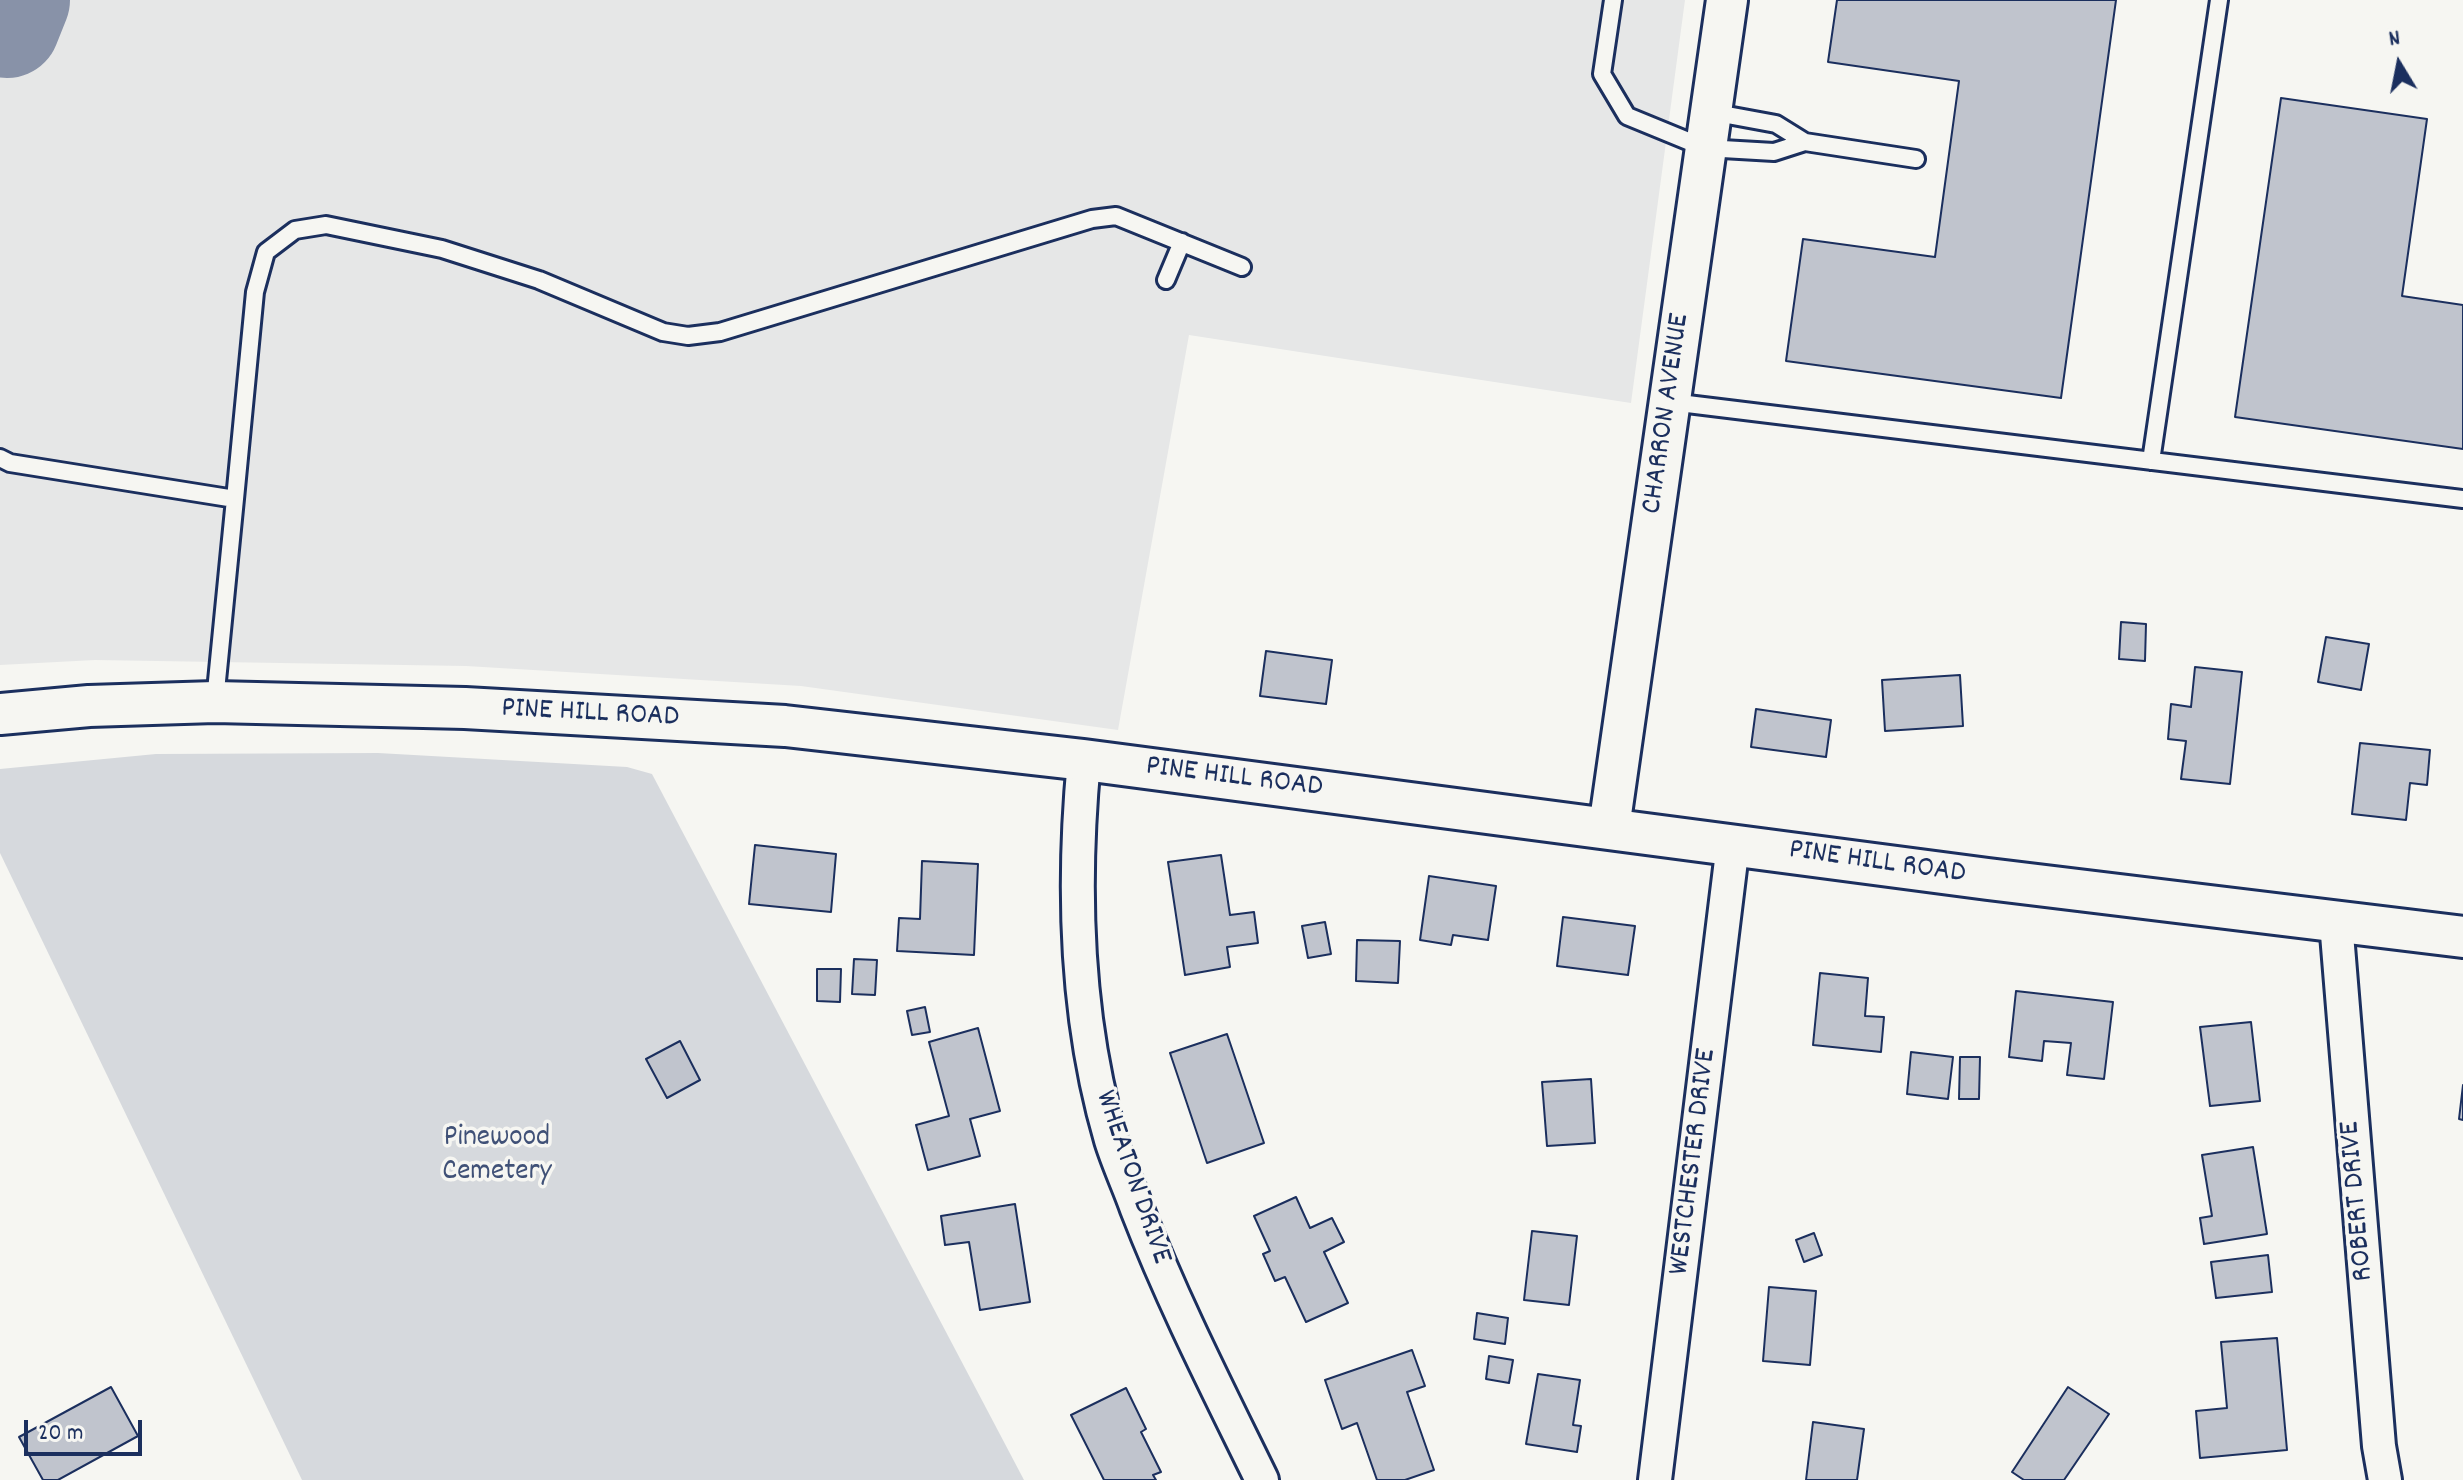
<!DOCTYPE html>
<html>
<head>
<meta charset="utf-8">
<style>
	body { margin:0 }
	#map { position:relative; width:2463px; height:1480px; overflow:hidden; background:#f6f6f2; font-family:Dekko,sans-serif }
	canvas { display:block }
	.north { position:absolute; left:2359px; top:24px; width:80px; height:80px; -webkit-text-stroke:6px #f6f6f2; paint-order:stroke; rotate:350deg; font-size:22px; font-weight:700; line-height:32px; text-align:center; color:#1b2f5e }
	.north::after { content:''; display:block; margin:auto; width:28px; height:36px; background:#1b2f5e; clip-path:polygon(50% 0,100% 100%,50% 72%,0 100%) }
	.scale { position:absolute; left:24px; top:1420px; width:118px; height:36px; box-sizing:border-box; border:4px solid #1b2f5e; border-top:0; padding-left:10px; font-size:24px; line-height:28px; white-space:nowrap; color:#1b2f5e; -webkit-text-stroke:6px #f6f6f2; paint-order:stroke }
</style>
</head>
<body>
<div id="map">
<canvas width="2463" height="1480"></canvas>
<div class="north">N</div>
<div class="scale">20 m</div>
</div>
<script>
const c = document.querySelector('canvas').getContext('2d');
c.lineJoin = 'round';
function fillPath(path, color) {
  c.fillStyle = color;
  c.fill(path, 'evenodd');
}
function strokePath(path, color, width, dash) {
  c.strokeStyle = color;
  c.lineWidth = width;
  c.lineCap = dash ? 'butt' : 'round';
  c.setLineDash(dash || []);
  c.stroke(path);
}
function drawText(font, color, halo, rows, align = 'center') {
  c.font = font + ' Dekko,sans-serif';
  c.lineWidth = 7;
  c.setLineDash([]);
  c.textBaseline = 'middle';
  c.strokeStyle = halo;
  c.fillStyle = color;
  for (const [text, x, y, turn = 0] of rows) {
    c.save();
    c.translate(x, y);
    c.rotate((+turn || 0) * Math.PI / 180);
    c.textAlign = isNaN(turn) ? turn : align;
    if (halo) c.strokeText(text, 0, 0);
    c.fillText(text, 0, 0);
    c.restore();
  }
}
fillPath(new Path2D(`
	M0 0H1685L1631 403 1189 335 1118 730 801 686 466 666 95 660 0 665Z`), '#e6e7e7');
fillPath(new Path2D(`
	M378 753 627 767 652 774 1024 1480H302L0 853V769L156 754Z`), '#d6d9dd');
strokePath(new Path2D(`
	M7 25 17 0`), '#8892a8', 106);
const building = new Path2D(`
	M1837 0H2116L2061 398 1786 361 1803 239 1935 257 1959 81 1828 62Z
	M2281 98 2427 119 2402 296 2463 305V449L2235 417Z
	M2121 622 2146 624 2145 661 2119 659Z
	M2326 637 2369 644 2361 690 2318 682Z
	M1266 651 1332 660 1326 704 1260 696Z
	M2195 667 2242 672 2230 784 2181 779 2186 741 2168 739 2171 704 2191 707Z
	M1960 675 1963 726 1885 731 1882 680Z
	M1756 709 1831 720 1826 757 1751 747Z
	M2360 743 2430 750 2427 785 2410 783 2406 820 2352 814Z
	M755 845 836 854 831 912 749 904Z
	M1221 855 1230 915 1254 912 1258 943 1227 947 1230 967 1185 975 1168 862Z
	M922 861 978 864 974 955 897 951 899 918 920 919Z
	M1429 876 1496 886 1488 940 1453 935 1451 945 1420 940Z
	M1563 917 1635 926 1628 975 1557 966Z
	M1325 922 1331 954 1308 958 1302 926Z
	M1357 940 1400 941 1398 983 1356 981Z
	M854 959 877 960 875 995 852 994Z
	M817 969H841L840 1002 817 1001Z
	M1820 973 1868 978 1865 1016 1884 1017 1881 1052 1813 1045Z
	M2016 991 2113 1002 2104 1079 2067 1075 2071 1043 2044 1041 2042 1061 2009 1057Z
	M925 1007 930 1032 912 1035 907 1011Z
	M2251 1022 2260 1101 2210 1106 2200 1027Z
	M978 1028 1000 1111 970 1119 980 1156 928 1170 916 1125 949 1116 929 1042Z
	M1227 1034 1264 1143 1207 1163 1170 1053Z
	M680 1041 700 1080 667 1098 646 1059Z
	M1911 1052 1953 1057 1948 1099 1907 1094Z
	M1960 1057H1980L1979 1099H1959Z
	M1591 1079 1595 1143 1547 1146 1542 1082Z
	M2463 1085V1120L2459 1119Z
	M2253 1147 2267 1234 2204 1244 2200 1218 2212 1216 2202 1155Z
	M1296 1197 1310 1228 1332 1218 1344 1242 1324 1252 1348 1303 1306 1322 1285 1277 1275 1281 1263 1254 1270 1251 1254 1216Z
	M1015 1204 1030 1302 980 1310 969 1242 945 1245 941 1216Z
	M1532 1231 1577 1236 1569 1305 1524 1300Z
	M1814 1233 1822 1255 1804 1262 1796 1240Z
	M2268 1255 2272 1292 2216 1298 2211 1262Z
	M1769 1287 1816 1291 1810 1365 1763 1361Z
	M1477 1313 1508 1318 1505 1344 1474 1339Z
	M2277 1338 2287 1450 2200 1458 2196 1411 2227 1408 2221 1342Z
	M1412 1350 1425 1386 1407 1392 1434 1470 1405 1480H1377L1357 1423 1342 1429 1325 1380Z
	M1489 1356 1513 1360 1509 1383 1486 1379Z
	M1538 1374 1580 1380 1573 1425 1581 1426 1577 1452 1526 1444Z
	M111 1387 138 1436 58 1480H43L19 1437Z
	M2068 1387 2109 1414 2064 1480H2024L2012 1472Z
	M1126 1388 1146 1429 1141 1432 1161 1472 1153 1475 1156 1480H1104L1071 1415Z
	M1813 1422 1864 1429 1857 1480H1806Z`);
fillPath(building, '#c0c4cd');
strokePath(building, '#1b2f5e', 2);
const service = new Path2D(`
	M1613 0 1602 74 1627 116 1705 148 1774 152 1805 142 1776 124 1711 112
	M1805 142 1916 159
	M1166 280 1182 242
	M1671 402 2463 499
	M0 458 10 463 235 499 215 701
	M2151 461 2219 0
	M235 499 255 292 266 252 295 230 326 225 442 249 539 280 663 332 688 336 720 332 1092 219 1116 216 1242 267`);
const minor = new Path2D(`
	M1084 760C1072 887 1075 1017 1111 1140 1118 1163 1129 1186 1137 1209 1173 1302 1218 1390 1262 1480
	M2336 922 2379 1446 2385 1480
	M1655 1480 1733 844`);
const tertiary = new Path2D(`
	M0 714 89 706 215 702 465 708 785 726 1084 760 1988 879 2463 937
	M1609 828 1727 0`);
strokePath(service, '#1b2f5e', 22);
strokePath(minor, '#1b2f5e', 38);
strokePath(tertiary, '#1b2f5e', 46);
strokePath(service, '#f6f6f2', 16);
strokePath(minor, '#f6f6f2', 32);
strokePath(tertiary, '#f6f6f2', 40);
drawText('30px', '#1b2f5e', '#f6f6f2', [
	["CHARRON AVENUE",1668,414,-82],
	["PINE HILL ROAD",590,715,3],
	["PINE HILL ROAD",1234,779,7],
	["PINE HILL ROAD",1877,864,8],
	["WESTCHESTER DRIVE",1695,1162,-83],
	["WHEATON DRIVE",1131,1178,71],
	["ROBERT DRIVE",2359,1201,-95]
]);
drawText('30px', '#405177', '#f6f6f2', [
	["Pinewood",497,1140],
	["Cemetery",497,1174]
]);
</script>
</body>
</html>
